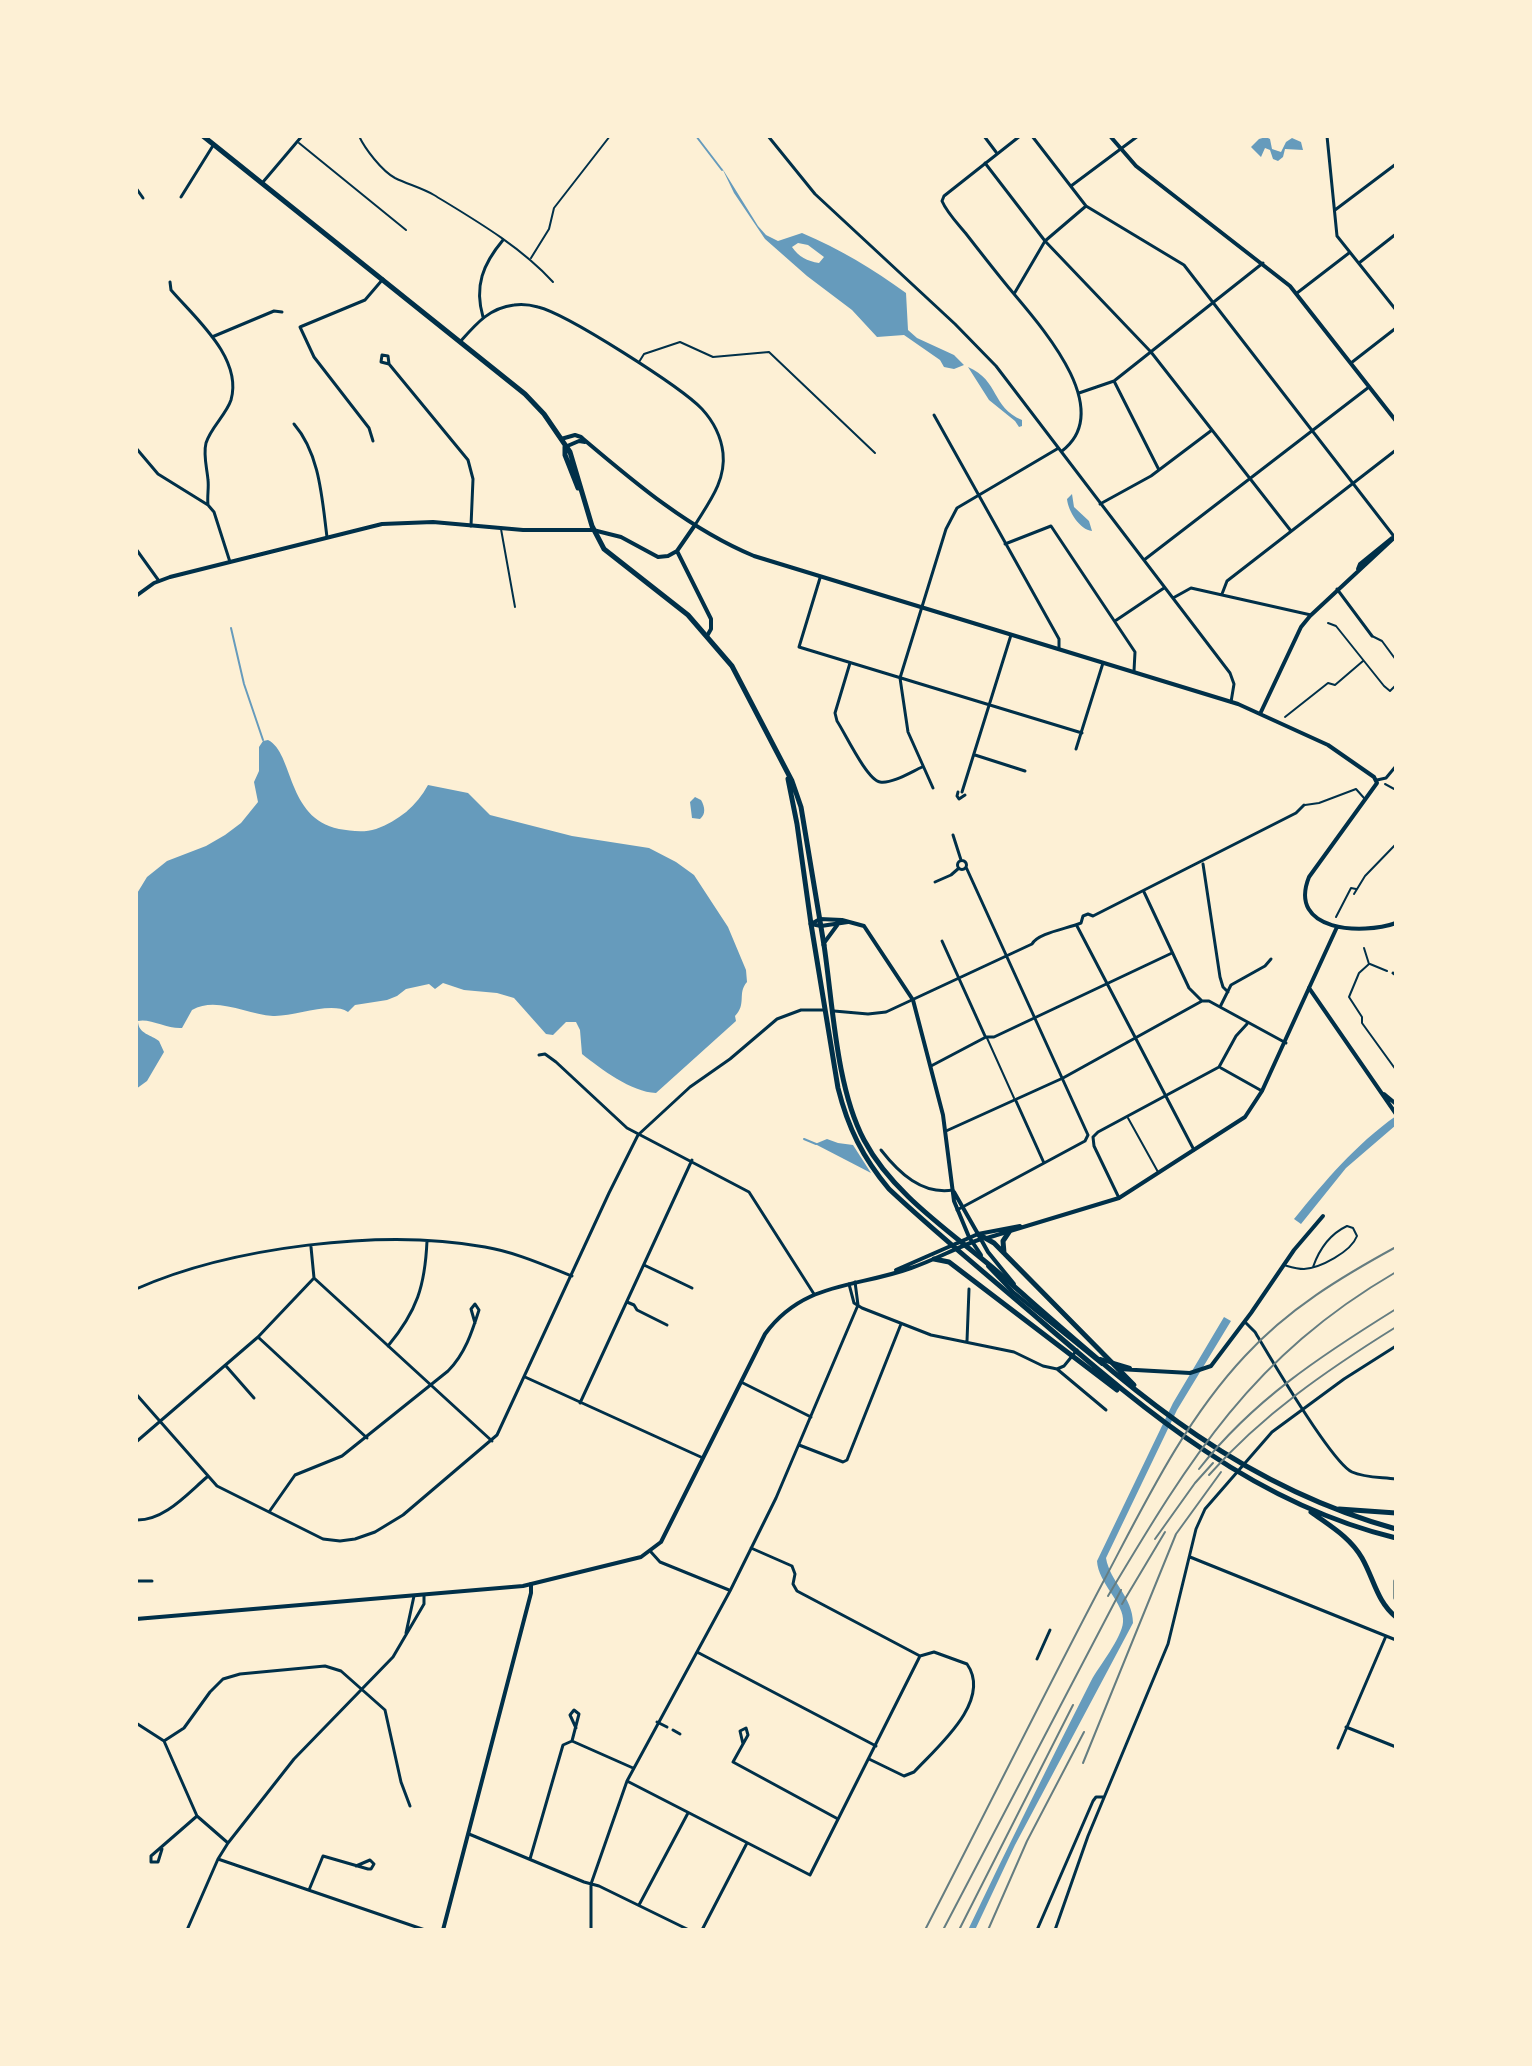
<!DOCTYPE html>
<html>
<head>
<meta charset="utf-8">
<style>
	body { margin:0 }
	#map { position:relative; width:1532px; height:2066px; overflow:hidden; background:#fdf0d5; font-family:Ubuntu,sans-serif }
	canvas { display:block }
	.frame { position:absolute; inset:0; border:138px solid #fdf0d5; pointer-events:none }
</style>
</head>
<body>
<div id="map">
<canvas width="1532" height="2066"></canvas>
<div class="frame"></div>
</div>
<script>
const c = document.querySelector('canvas').getContext('2d');
c.lineJoin = 'round';
function fillPath(path, color) {
  c.fillStyle = color;
  c.fill(path, 'evenodd');
}
function strokePath(path, color, width, dash) {
  c.strokeStyle = color;
  c.lineWidth = width;
  c.lineCap = dash ? 'butt' : 'round';
  c.setLineDash(dash || []);
  c.stroke(path);
}
fillPath(new Path2D(`
	M1266 137 1270 139 1272 149 1281 152 1286 142 1292 138 1301 142 1303 150 1285 149 1283 157 1278 161 1273 159 1270 150 1265 148 1261 157 1251 147 1259 139Z
	M722 168 758 226 766 235 778 241 802 233C840 249 873 269 906 293L908 330 917 338 954 355 964 365 954 369 944 367 940 360 904 335 877 337 852 310 807 276 765 239 734 193ZM798 243 808 245 824 257 819 263C807 261 799 257 792 247Z
	M968 367C1000 381 991 407 1022 420V426L1019 427 1015 421 989 400Z
	M1072 494 1074 507 1089 521 1092 531C1080 530 1068 511 1067 499Z
	M268 740C294 753 286 818 339 829 351 831 364 833 376 829 398 821 417 806 428 785L468 793 490 815 572 836 649 848 676 862 694 875 728 927 746 970 747 982C737 993 747 1004 735 1016L736 1021 656 1093C631 1092 601 1069 582 1054L580 1030 576 1022H566L553 1035 546 1034 514 998 497 993 464 990 443 983 435 989 429 984 406 989 397 996 387 1000 355 1005 348 1012C331 1001 294 1017 273 1016 247 1015 217 996 192 1010L182 1028C167 1029 150 1018 138 1021 138 1034 152 1035 159 1041L164 1052 147 1081 136 1089V895L147 877 167 861 206 846 225 835 241 823 258 802 254 782 259 771V747L263 741Z
	M695 797 701 800C705 807 706 814 700 819L692 818 690 802Z
	M1396 1116V1125L1346 1168 1301 1224 1294 1219C1325 1181 1356 1144 1396 1116Z
	M827 1139 838 1143 853 1145 871 1173 815 1144Z
	M1224 1317 1231 1321 1177 1410 1106 1558C1110 1582 1133 1597 1133 1623L1015 1845 975 1930H968C1008 1846 1049 1764 1091 1681 1099 1666 1122 1638 1123 1622 1125 1604 1098 1583 1097 1561L1173 1403Z`), '#669bbc');
strokePath(new Path2D(`
	M696 136 722 170
	M231 628 244 684 263 740
	M804 1139 816 1144`), '#669bbc', 2);
strokePath(new Path2D(`
	M359 136C365 149 382 171 395 178 407 184 422 188 434 195 475 220 520 246 553 282
	M299 143 406 230
	M531 258 549 229 554 208 610 136
	M639 362 644 354 680 342 713 357 769 352 875 453
	M501 529 515 607
	M1128 1118 1158 1172
	M1284 1265C1291 1267 1297 1269 1304 1269 1320 1268 1351 1252 1357 1236L1353 1228 1347 1226C1330 1234 1319 1250 1313 1267`), '#003049', 2);
strokePath(new Path2D(`
	M1328 623 1336 626 1384 686 1390 691 1396 685
	M1372 636 1382 641 1396 660
	M1285 717 1328 683 1335 685 1363 661
	M1385 784 1396 790
	M1305 805 1319 803 1356 789 1364 798
	M1354 894 1365 876 1396 844
	M1336 917 1351 888 1356 889
	M1364 948 1369 964 1359 973 1349 997 1362 1017V1023L1396 1070
	M1370 964 1387 971
	M987 1038 1014 1098`), '#003049', 2);
strokePath(new Path2D(`
	M768 136 815 194 955 324 996 366 1230 673 1234 684 1231 702
	M984 136 996 152
	M1020 136 944 196 942 201C947 213 959 225 967 235 981 253 995 271 1009 288 1039 324 1117 409 1062 451
	M1032 136 1086 206 1184 265 1396 539
	M1327 136 1337 236 1396 310
	M985 163 1045 241 1151 352 1291 531
	M263 182 302 136
	M1071 186 1138 136
	M136 188 143 198
	M181 197 214 144
	M1335 210 1396 164
	M1359 263 1396 234
	M170 282 171 290C195 318 243 358 231 400 226 415 211 427 206 443 203 455 207 468 208 480 209 488 207 496 208 505
	M1297 293 1349 253
	M1014 294 1045 241 1086 206
	M483 317C474 286 483 264 503 240
	M212 337 274 311 282 312
	M460 342C476 324 489 308 514 305 521 304 531 305 538 307 567 314 681 387 702 409 713 421 721 436 723 453 726 481 709 502 695 525
	M1351 363 1396 328
	M389 364 388 356 382 355 381 362 389 364 468 460 473 479 471 526
	M1114 381 1159 470
	M1079 393 1114 381 1263 263
	M934 415 1059 639V649
	M294 424C320 454 322 499 327 537
	M373 441 369 428 314 357 300 327 365 300 383 279
	M136 448 158 474 208 505 214 512 230 562
	M1100 504 1151 476 1212 430
	M1005 544 1051 526 1135 652 1134 671
	M136 549 159 581
	M1144 560 1369 387
	M820 578 799 647 1082 733
	M1337 589 1372 636
	M1222 594 1227 581 1396 450
	M1173 598 1191 588 1311 615
	M1115 621 1164 588
	M850 663 835 713 837 721C845 733 867 780 880 782 892 784 911 772 922 767
	M1076 749 1103 663
	M975 755 1025 771
	M1377 780 1386 778 1396 766
	M933 788 908 732 900 678 946 529 957 508 1057 449
	M958 792 957 796 959 799 965 795
	M962 792 1011 635
	M953 835 961 860
	M957.5 865a4.5 4.5 0 1 1 9 0a4.5 4.5 0 1 1-9 0Z
	M1203 864 1220 977 1223 987 1228 992
	M966 867 1088 1135
	M935 882 951 875 959 868
	M1144 892 1189 988 1202 1001H1209L1286 1043
	M1077 926 1194 1150
	M942 941 985 1036
	M1393 973 1396 975
	M1220 1007 1231 985 1265 966 1271 959
	M834 1011 868 1014 886 1012 1032 944C1038 933 1066 929 1081 923L1083 916 1088 914 1093 916 1296 813 1304 805
	M539 1055 545 1054 556 1062 627 1128 749 1192 814 1294
	M931 1066 986 1037H994L1172 953
	M1221 1068 1262 1091
	M1016 1101 1044 1163
	M946 1131 1063 1078 1202 1001
	M1093 1137 1098 1132 1219 1067 1236 1036 1247 1024
	M1093 1137 1094 1146 1119 1198
	M881 1150C899 1173 922 1195 953 1190
	M957 1210 1085 1141 1088 1135
	M311 1247 314 1278 492 1441
	M644 1265 692 1288
	M855 1282 858 1305
	M849 1284 854 1303 862 1308 931 1335 1014 1352 1043 1366 1057 1369 1106 1410
	M136 1289C231 1247 383 1228 485 1247 515 1252 544 1265 572 1276
	M627 1302 634 1305 637 1310 667 1325
	M1245 1322 1255 1332C1270 1357 1331 1462 1352 1472 1365 1478 1382 1477 1396 1479
	M258 1337 367 1438
	M967 1341 969 1289
	M388 1346C417 1311 425 1286 427 1241
	M226 1366 254 1398
	M1057 1369 1064 1366 1077 1350
	M525 1377 703 1458
	M741 1382 811 1417
	M136 1394 217 1486 323 1539 340 1541 355 1539 375 1532 403 1515 497 1435 609 1193 638 1135 690 1087 730 1059 777 1019 801 1010H823
	M580 1403 692 1160
	M136 1442 258 1337 314 1278
	M799 1445 843 1462 847 1460 901 1324
	M269 1512 295 1475 342 1456 448 1371C465 1354 472 1332 479 1310L475 1304 471 1309 475 1323
	M136 1520C164 1521 187 1494 207 1477
	M751 1548 792 1566 795 1574 793 1584 797 1591 920 1656
	M651 1552 660 1562 729 1590
	M1190 1557 1396 1640
	M136 1581H152
	M406 1633 414 1596
	M697 1652 876 1746
	M1037 1659 1050 1630
	M657 1722 667 1727
	M136 1723 164 1741
	M1346 1727 1396 1747
	M673 1730 680 1734
	M164 1741 184 1728 210 1692 223 1679 240 1674 325 1666 341 1671 385 1710 401 1782 410 1806
	M164 1741 197 1816 228 1843
	M572 1741 633 1768
	M743 1744 740 1731 746 1728 748 1735 733 1762 838 1819
	M1338 1748 1386 1636
	M627 1781 810 1875 920 1656 934 1652 967 1664C993 1701 936 1748 914 1772L904 1776 869 1759
	M469 1834 584 1882 599 1886 689 1930
	M162 1849 158 1862H151V1856L197 1816
	M218 1859 425 1930
	M530 1859 563 1745 572 1741 579 1714 574 1710 570 1715 576 1728
	M309 1890 323 1856 368 1869H371L374 1864 370 1860 356 1866
	M639 1905 688 1813
	M187 1930 218 1859 228 1843 294 1759 393 1657 424 1604V1595
	M591 1930V1884L627 1781 730 1591 776 1498 858 1305
	M702 1930 747 1843
	M1037 1930 1093 1801 1096 1797H1104
	M1055 1930 1088 1836 1168 1644 1196 1529 1205 1509 1272 1432 1344 1379 1396 1346`), '#003049', 3);
strokePath(new Path2D(`
	M677 551 711 619V629L707 636
	M136 596 154 583 170 577 382 524 433 522 523 530H593L621 537 658 557 668 556 677 551 695 525
	M811 924 820 919 842 920 864 926 913 1000 943 1115 954 1201 969 1237
	M811 924 821 926 848 922
	M824 943 838 924
	M954 1192 978 1234 1020 1226
	M987 1238 1119 1198 1245 1117 1262 1091 1309 988
	M443 1930 531 1593V1584`), '#003049', 4);
strokePath(new Path2D(`
	M1110 136 1136 166 1290 286 1396 421
	M561 439 575 435 581 437C634 482 689 529 754 556L1238 704 1328 745 1374 777 1377 783 1309 877C1287 932 1363 935 1396 923
	M565 447 579 441 585 442
	M1358 569 1360 564 1392 538
	M1260 714 1301 627 1310 616 1396 536
	M1337 927 1309 988 1396 1114
	M1384 1094 1396 1104
	M969 1237 981 1255
	M988 1266 1013 1292 1102 1364
	M896 1270 978 1234 988 1252 1014 1284
	M1100 1359 1130 1368
	M1118 1369 1190 1373 1211 1366 1251 1313 1294 1250 1323 1216
	M136 1619 523 1586 641 1557 661 1542 765 1334C804 1281 856 1288 911 1268 935 1260 957 1247 981 1239`), '#003049', 4);
strokePath(new Path2D(`
	M203 136 525 394 544 414 570 452 592 526 604 549 688 615 732 666 792 781 801 807 824 945
	M565 447V455L578 488
	M788 779 797 824 811 924`), '#003049', 5);
strokePath(new Path2D(`
	M811 924 838 1088C848 1128 863 1158 889 1189 938 1235 990 1277 1041 1321 1148 1413 1255 1504 1396 1538
	M824 945C833 1005 836 1087 864 1140 892 1193 948 1230 993 1268 1122 1380 1226 1482 1396 1529
	M978 1234 994 1243 1134 1385
	M1004 1253 1003 1241 1009 1232
	M934 1259 949 1262 1117 1390
	M1339 1509 1396 1513
	M1311 1512C1330 1526 1350 1537 1362 1558 1374 1579 1377 1602 1396 1617
	M1396 1581V1598`), '#003049', 5);
strokePath(new Path2D(`
	M1199 1469C1253 1400 1322 1355 1396 1309
	M1209 1475C1263 1414 1327 1370 1396 1327
	M1155 1539 1195 1483 1213 1463
	M1108 1596C1191 1457 1252 1356 1396 1272
	M1122 1604 1165 1532
	M1083 1763 1176 1534 1221 1472
	M925 1930C984 1816 1041 1700 1101 1586 1143 1507 1183 1422 1245 1356 1288 1309 1341 1277 1396 1247
	M943 1930 1121 1590
	M959 1930 1073 1705
	M988 1930 1027 1841 1084 1732`), '#657d81', 2);
</script>
</body>
</html>
